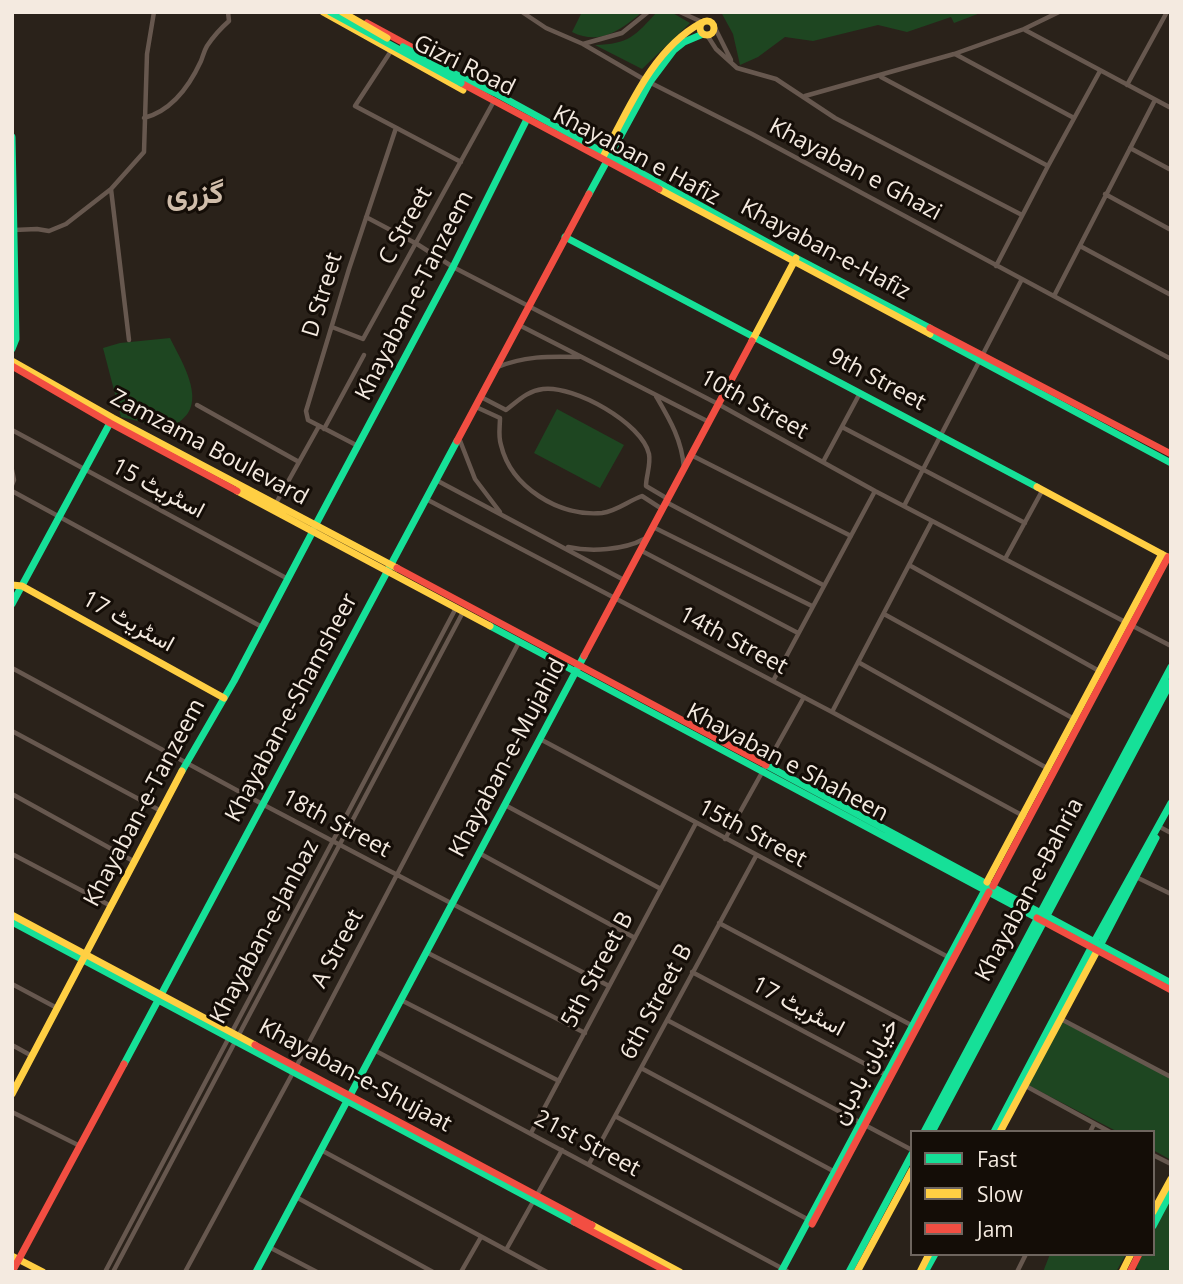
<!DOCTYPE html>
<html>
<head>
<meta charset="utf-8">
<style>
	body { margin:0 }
	#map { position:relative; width:1183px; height:1284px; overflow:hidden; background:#2a221a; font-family:"Open Sans",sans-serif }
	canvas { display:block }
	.frame { position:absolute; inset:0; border:14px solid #f4eae0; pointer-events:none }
	.legend { position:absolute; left:910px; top:1130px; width:245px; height:126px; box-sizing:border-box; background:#140d07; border:2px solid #6e655e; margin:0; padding:9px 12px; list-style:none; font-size:21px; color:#f4eae0 }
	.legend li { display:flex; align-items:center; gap:14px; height:35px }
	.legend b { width:35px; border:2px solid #6e655e }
</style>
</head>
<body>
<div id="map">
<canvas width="1183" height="1284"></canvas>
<div class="frame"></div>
<ul class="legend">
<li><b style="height:9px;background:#16e098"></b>Fast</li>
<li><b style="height:9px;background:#ffcf43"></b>Slow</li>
<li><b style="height:9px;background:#f24e42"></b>Jam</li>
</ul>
</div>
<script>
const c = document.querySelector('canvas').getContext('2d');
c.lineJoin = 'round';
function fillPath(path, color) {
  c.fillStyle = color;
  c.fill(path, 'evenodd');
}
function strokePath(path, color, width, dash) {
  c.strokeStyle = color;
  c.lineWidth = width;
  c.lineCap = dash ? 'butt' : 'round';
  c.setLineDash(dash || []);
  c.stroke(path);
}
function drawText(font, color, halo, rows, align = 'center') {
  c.font = font + ' "Open Sans",Vazirmatn,sans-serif';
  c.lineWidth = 6;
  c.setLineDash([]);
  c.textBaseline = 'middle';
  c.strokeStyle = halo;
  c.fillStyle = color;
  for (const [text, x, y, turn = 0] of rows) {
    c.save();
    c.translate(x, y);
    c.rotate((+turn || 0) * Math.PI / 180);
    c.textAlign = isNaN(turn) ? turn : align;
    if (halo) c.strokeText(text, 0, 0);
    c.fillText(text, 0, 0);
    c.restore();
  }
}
fillPath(new Path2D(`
	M582 12H642C621 30 600 46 572 32Z
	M657 12H671L690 23 642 69 595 45C629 44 635 36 657 12Z
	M721 12H983L954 23 951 17 907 32 878 25 813 41 785 37 758 57 740 65 733 34Z
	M170 338C179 357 202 392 188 413 184 419 176 424 171 429L121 417 103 348 120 343Z
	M557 409 624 445 600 488 534 453Z
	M1061 1021 1171 1078V1160L1153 1150V1132H1118L1028 1085Z
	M1171 1198V1272H1142L1136 1268 1141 1254H1153V1231Z
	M1050 1254H1126L1116 1272H1043Z`), '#1e4621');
strokePath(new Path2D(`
	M522 12 546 28 583 44 645 80 752 134 1171 359
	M680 12 702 22
	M714 26 731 60
	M1025 30 1171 108
	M707 35 716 49 737 68 776 79 835 118 1022 215
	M583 44 622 33 648 12
	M391 51 355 106 461 162
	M955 54 1074 118
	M881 77 1048 166
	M1127 85 1167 12
	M805 96 954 54 1024 29 1059 12
	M144 118C171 111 189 87 201 61 203 56 204 51 207 46 213 37 221 28 229 21L228 12
	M1130 148 1171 170
	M111 189 129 340
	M1105 194 1171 230
	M366 217 417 244 453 267 718 404 875 491 1171 646
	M14 230 37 229 49 231 66 224 111 189 144 152 147 54 154 12
	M1080 246 1171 295
	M996 266 1048 166 1100 71
	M1054 296 1155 100
	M519 325 709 422
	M332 327 363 339 494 101
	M495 368C523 356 549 356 579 357
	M656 396C670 420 682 440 684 468
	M481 397 506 410C518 401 527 391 543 389 574 385 642 423 649 454 651 465 646 476 646 486L668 499
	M197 405 299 462
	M476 407 500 418C500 427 498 436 501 445 511 487 559 517 602 513 617 511 628 501 642 496L662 509
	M842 427 1025 523
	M324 429 364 355
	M12 430 288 579
	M459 438 475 479 500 512
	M358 446 308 420 306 411 349 269 396 128
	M691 455 851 536
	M823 462 860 393
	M12 470 14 480 12 485
	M436 480 624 580
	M12 491 262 627
	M426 499 832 712 1029 819
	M666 502 823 585
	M275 505 319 426
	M904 506 1022 279
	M653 527 812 606
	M568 547C591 552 624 550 644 539
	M640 550 798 633
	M1005 559 1042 491
	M909 565 1101 672
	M884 614 1076 720
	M858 662 1054 772
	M12 668 264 805 609 986
	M773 681 875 491
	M832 712 932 521
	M12 731 161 811
	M540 739 950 958
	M12 794 135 862
	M505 805 661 889
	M1158 826 1171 833
	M725 839 804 697
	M479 853 635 938
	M12 854 111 906
	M1134 876 1171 894
	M719 923 913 1026
	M426 952 585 1033
	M692 972 886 1075
	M12 984 57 1008
	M401 1000 559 1081
	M1059 1018 1171 1077
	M667 1020 912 1150
	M12 1045 32 1056
	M374 1050 787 1271
	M641 1068 835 1172
	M1024 1085 1110 1132
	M12 1112 80 1146
	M615 1116 809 1220
	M1090 1132 1094 1124
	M531 1133 696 823
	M321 1150 547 1272
	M1153 1155 1171 1164
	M589 1164 756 856
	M296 1197 433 1272
	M269 1247 317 1272
	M506 1250 562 1150
	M105 1272 456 608
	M113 1272 463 612
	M185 1272 296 1067 519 642
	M461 1272 481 1237
	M1017 1272 1026 1254`), '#67584f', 4.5);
strokePath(new Path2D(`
	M463 78 495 93 796 258 930 328
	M12 137 16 339 12 349
	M589 194 650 82 674 50 684 42 703 34
	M565 237 1037 487
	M930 334 1171 463
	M315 526 453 267 527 119
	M12 604 111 421
	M490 626 1037 918
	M766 765 1171 983
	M182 771 234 681 313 531
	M12 922 574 1222
	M1094 942 1171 803
	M1100 946 1156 838
	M124 1064 457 441
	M924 1132 1171 667
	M932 1132 1171 682
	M994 1132 1091 948
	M1153 1226 1171 1192
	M256 1272 584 656
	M781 1272 985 890
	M849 1272 912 1154
	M925 1272 935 1254`), '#16e098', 7);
strokePath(new Path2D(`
	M323 12 463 90
	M700 28a7 7 0 1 1 14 0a7 7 0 1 1-14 0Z
	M604 155C629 108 653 49 701 23
	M659 189 930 334
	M752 341 796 258
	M12 361 113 418 397 568
	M1037 487 1171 559
	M237 491 490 626
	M12 585 22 586 224 698
	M987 882 1162 554
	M12 915 255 1045
	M12 1094 182 771
	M1000 1132 1097 951
	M1153 1212 1171 1179
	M592 1225 680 1272
	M12 1256 43 1272
	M857 1272 912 1170
	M920 1272 929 1254
	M1122 1272 1131 1254`), '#ffcf43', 7);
strokePath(new Path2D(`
	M367 23 439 62
	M461 83 659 189
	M930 328 1171 454
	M12 366 110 423 237 491
	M457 441 589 194
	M397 568 766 765
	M584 656 752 341
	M993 886 1168 557
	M1037 918 1171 990
	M255 1045 592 1225
	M574 1222 668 1272
	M812 1224 989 892
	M12 1272 124 1064
	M1130 1272 1139 1254`), '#f24e42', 7);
strokePath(new Path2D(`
	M330 12 461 83
	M403 47 463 78`), '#16e098', 7);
strokePath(new Path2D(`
	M342 12 387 38`), '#ffcf43', 7);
drawText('23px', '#f4eae0', '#140d07', [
	["Gizri Road",464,66,26],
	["Khayaban e Hafiz",636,156,28],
	["Khayaban e Ghazi",855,170,28],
	["C Street",406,226,-61],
	["Khayaban-e-Hafiz",825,250,28],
	["D Street",323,295,-73],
	["Khayaban-e-Tanzeem",415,296,-63],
	["9th Street",877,380,28],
	["10th Street",754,405,29],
	["Zamzama Boulevard",209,448,28],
	["اسٹریٹ 15",158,489,28],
	["اسٹریٹ 17",128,622,29],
	["14th Street",733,641,28],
	["Khayaban-e-Shamsheer",292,708,-62],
	["Khayaban-e-Mujahid",508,758,-62],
	["Khayaban e Shaheen",787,763,28],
	["Khayaban-e-Tanzeem",145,803,-62],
	["18th Street",336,824,28],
	["15th Street",752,834,28],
	["Khayaban-e-Bahria",1030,890,-62],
	["Khayaban-e-Janbaz",265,932,-62],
	["A Street",338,949,-62],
	["5th Street B",598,970,-62],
	["6th Street B",657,1002,-62],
	["اسٹریٹ 17",798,1007,28],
	["خیابان بادبان",866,1072,-62],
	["Khayaban-e-Shujaat",355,1076,28],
	["21st Street",587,1144,28]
]);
drawText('bold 30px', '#d0bdaa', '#140d07', [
	["گزری",195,194]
]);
</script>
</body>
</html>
